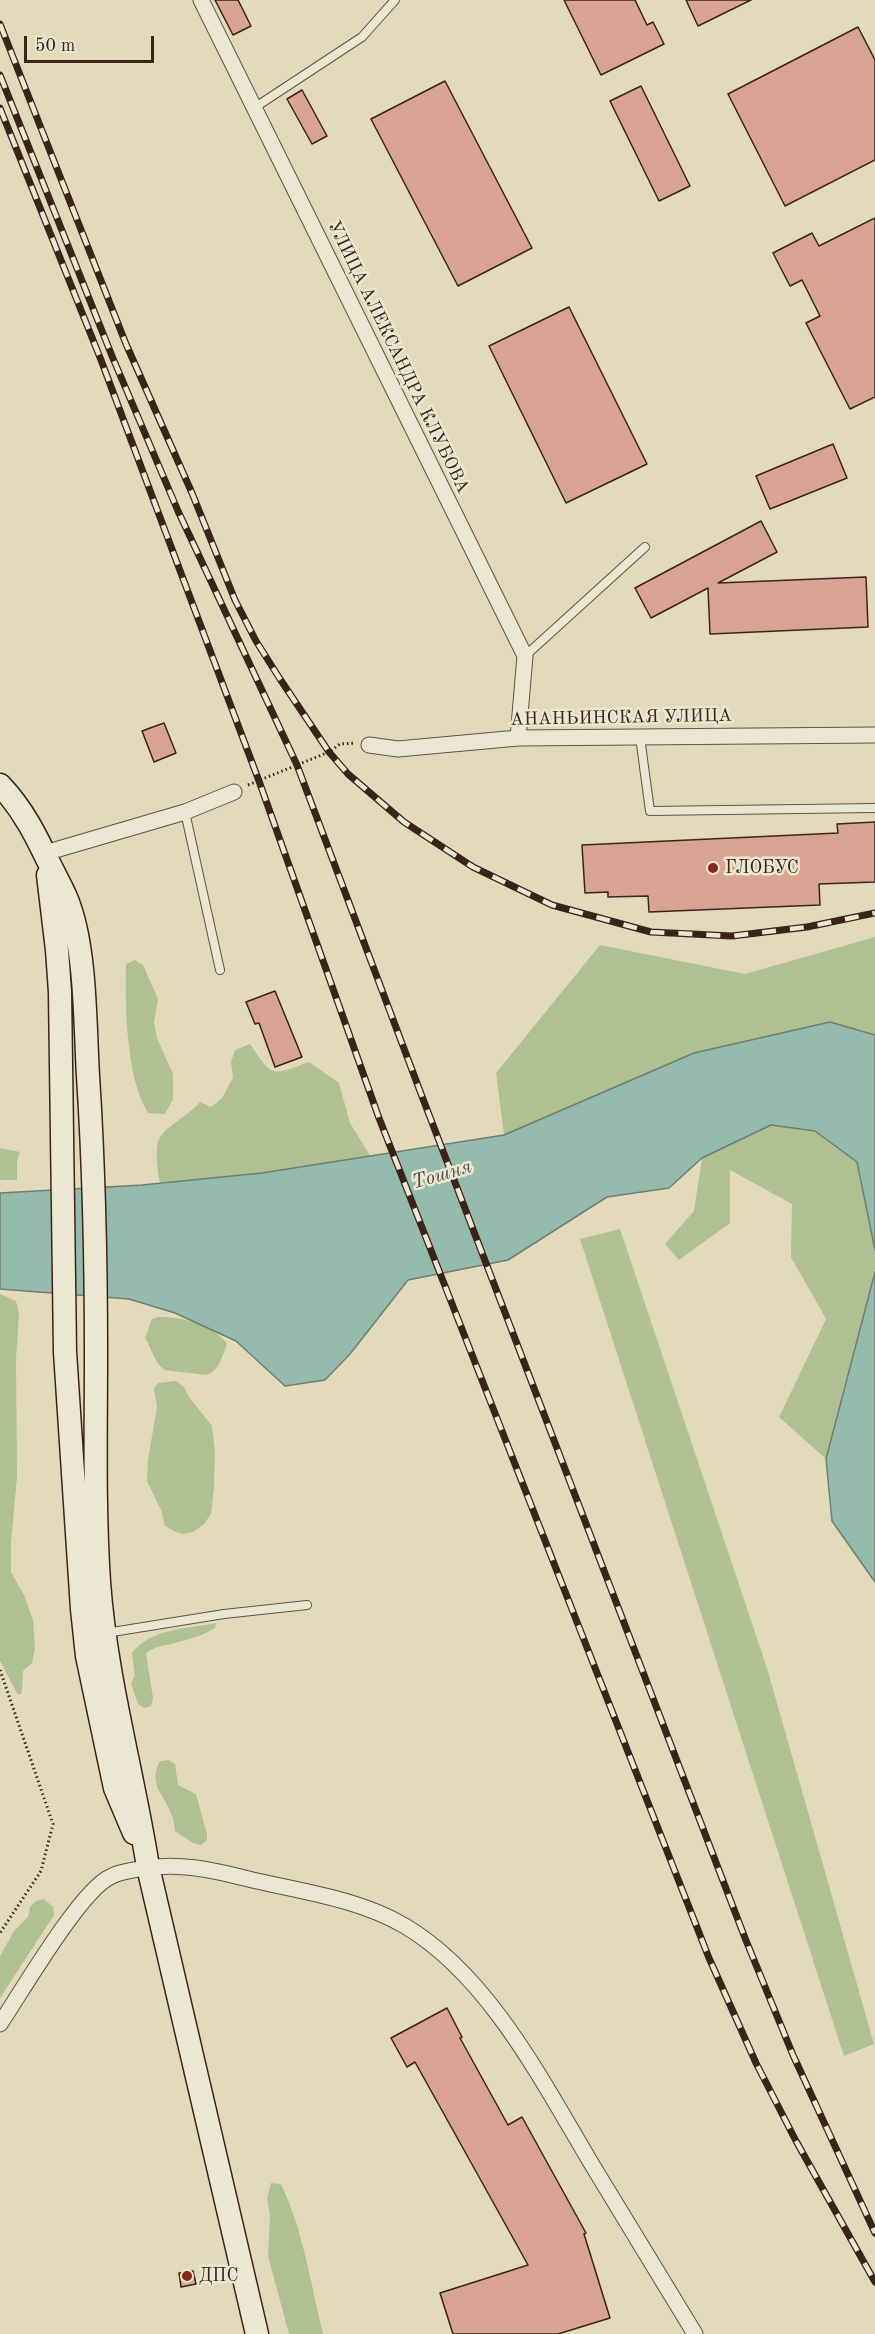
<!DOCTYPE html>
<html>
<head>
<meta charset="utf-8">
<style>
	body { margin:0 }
	#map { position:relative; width:875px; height:2334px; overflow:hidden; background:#e2dabb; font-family:"Old Standard TT",serif }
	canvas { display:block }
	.scale { position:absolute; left:24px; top:36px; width:130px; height:27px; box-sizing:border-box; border:3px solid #3a2419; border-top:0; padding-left:8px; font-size:18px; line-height:21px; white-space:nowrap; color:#3a2419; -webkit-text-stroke:4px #ece7d3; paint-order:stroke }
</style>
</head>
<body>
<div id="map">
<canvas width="875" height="2334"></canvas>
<div class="scale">50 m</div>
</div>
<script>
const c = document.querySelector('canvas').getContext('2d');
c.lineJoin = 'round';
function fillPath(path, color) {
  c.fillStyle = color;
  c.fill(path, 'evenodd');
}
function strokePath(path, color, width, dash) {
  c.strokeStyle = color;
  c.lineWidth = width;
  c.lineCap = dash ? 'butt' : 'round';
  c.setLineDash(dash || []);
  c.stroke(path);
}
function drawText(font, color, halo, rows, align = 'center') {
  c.font = font + ' "Old Standard TT",serif';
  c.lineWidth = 5;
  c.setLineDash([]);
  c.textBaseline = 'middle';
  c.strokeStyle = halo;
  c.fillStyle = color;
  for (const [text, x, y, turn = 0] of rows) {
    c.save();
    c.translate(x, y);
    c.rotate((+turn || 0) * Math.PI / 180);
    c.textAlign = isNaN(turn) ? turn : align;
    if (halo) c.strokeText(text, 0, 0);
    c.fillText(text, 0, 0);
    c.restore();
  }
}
fillPath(new Path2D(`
	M875 937V1035L830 1023 694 1053 504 1135 496 1073 600 945 745 974Z
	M135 960 143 965 158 999 154 1022 157 1038 173 1074V1099L165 1114 148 1113C126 1077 125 1006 126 964Z
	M250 1044C273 1078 271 1076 309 1062L339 1083 350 1123 371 1157 262 1173 160 1183C150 1123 164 1138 200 1102L211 1107 222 1098 233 1078 231 1062 235 1050Z
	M771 1125 815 1131 857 1162 875 1250V1272L826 1459 779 1417 826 1319 791 1257 792 1204 730 1170V1223L679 1260 665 1244 694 1211 702 1158Z
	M0 1148 20 1152 17 1161V1180H0Z
	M620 1229 767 1668 874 2044 844 2056 580 1239Z
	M0 1294 16 1301 19 1314 16 1358 17 1477 11 1543V1572L24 1595 33 1620 35 1648 32 1663 23 1671 22 1693 18 1695 0 1661Z
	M158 1317C182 1316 212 1325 227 1343 223 1355 218 1374 205 1375L165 1370C153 1362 153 1350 145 1338L152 1319Z
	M176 1381 184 1387 189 1397 212 1426 215 1452 214 1488 211 1514 204 1524 193 1532 183 1534 176 1532 165 1526 161 1510 147 1481 148 1460 157 1407 154 1388 158 1383Z
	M216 1623 215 1628C204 1635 191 1639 178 1642 166 1646 157 1645 146 1653L153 1698 151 1706 144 1708 138 1704 131 1683 135 1676 132 1653C151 1628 187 1629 216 1623Z
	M169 1760 175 1764 178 1785 196 1794 207 1834V1840L201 1845 193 1843 175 1831C174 1826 174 1820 172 1816 165 1794 147 1786 160 1761Z
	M44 1899 53 1907 54 1915 0 1998V1956L14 1931 28 1917 30 1907 36 1901Z
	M271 2183 281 2184C303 2230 311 2284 323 2334H289L268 2256 270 2215 267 2198Z`), '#afc193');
const water = new Path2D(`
	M830 1022 875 1035V1250L857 1162 815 1131 771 1125 702 1158 669 1188 607 1197 508 1260 408 1280 350 1354 325 1380 285 1386 236 1341 175 1313 129 1299 0 1289V1193L142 1185 262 1173 504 1135 694 1053Z
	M875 1272V1582L832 1521 826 1459Z`);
fillPath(water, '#95bbad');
strokePath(water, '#717f72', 1.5);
const building = new Path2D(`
	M215 0H238L251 26 233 35Z
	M564 0H635L647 25 653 22 664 44 601 75Z
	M686 0H751L698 26Z
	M858 27 875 60V160L785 206 728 94Z
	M445 81 532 248 458 286 371 119Z
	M641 86 690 186 659 201 610 101Z
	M302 90 327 136 312 144 287 99Z
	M875 218V397L850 409 806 323 820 316 802 280 790 286 773 253 812 233 819 246Z
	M569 307 647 464 566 503 489 346Z
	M833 444 847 478 770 509 756 476Z
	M761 521 777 552 718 583 866 577 868 627 710 634 708 588 651 618 635 588Z
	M164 723 176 753 154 762 142 731Z
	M875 822V882L819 884 820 905 649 912 648 896 608 897V892L585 893 582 845 838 833 837 824Z
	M275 991 302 1057 275 1067 259 1023 255 1024 246 1002Z
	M447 2008 462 2037 460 2038 508 2125 522 2117 586 2233 584 2234 610 2318 558 2334H453L440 2293 528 2265 415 2062 407 2067 391 2038Z
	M193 2271 196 2284 181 2287 179 2273Z`);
fillPath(building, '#daa493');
strokePath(building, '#3a2419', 1.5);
const service = new Path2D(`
	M254 108 362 37 395 0
	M525 656 645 547
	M640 737 650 811 875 808
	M185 812 220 970
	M106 1633 224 1614 307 1605`);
const minor = new Path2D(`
	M201 0 525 656 518 738
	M369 745 398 749 518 738 875 735
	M45 853 185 812 234 792
	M0 2024C21 1993 80 1891 110 1877 118 1872 129 1871 139 1869 181 1861 216 1871 257 1881 306 1892 361 1900 405 1926 489 1976 542 2081 591 2163 626 2220 660 2277 695 2334`);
const secondary = new Path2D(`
	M0 785C24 810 37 838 52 869 58 881 65 893 69 905 86 952 85 1025 88 1076 94 1168 96 1261 96 1354 96 1430 94 1506 99 1582 106 1679 133 1772 148 1867L257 2334
	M48 875 57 950 60 992 65 1352 82 1609 87 1656 115 1788 134 1833`);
strokePath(service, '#645242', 10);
strokePath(minor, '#645242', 17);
strokePath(secondary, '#3a2419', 25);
strokePath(new Path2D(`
	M248 785 329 752 340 744 355 743
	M0 1670 53 1824 41 1871 0 1933`), '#3a2419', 3, [1.5, 3]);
strokePath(service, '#ece7d3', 8);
strokePath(minor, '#ece7d3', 15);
strokePath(secondary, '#ece7d3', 22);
const rail = new Path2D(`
	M0 24 126 344 192 493 235 600 256 641 280 679 329 752 348 774 404 822 473 867 552 905 651 932 732 936 807 927 875 913
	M0 75 112 356 178 511 297 765 423 1099 745 1938 793 2055 875 2233
	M0 108 101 360 259 781 379 1118 709 1958 756 2063 796 2141 875 2282`);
strokePath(rail, '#3a2419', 7);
strokePath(rail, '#ece7d3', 4.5, [14]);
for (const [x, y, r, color] of [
	[713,868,6,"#8f2418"],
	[187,2276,6,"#8f2418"]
]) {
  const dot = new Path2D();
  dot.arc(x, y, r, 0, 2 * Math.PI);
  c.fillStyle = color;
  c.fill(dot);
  strokePath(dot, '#ece7d3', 2);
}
drawText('18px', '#3a2419', '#ece7d3', [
	["УЛИЦА АЛЕКСАНДРА КЛУБОВА",398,357,64],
	["АНАНЬИНСКАЯ УЛИЦА",621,718,-1]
]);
drawText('18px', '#3a2419', '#ece7d3', [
	["ГЛОБУС",725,868],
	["ДПС",199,2276]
], 'left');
drawText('italic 20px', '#514a3e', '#ece7d3', [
	["Тошня",442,1175,-16]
]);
</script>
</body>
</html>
